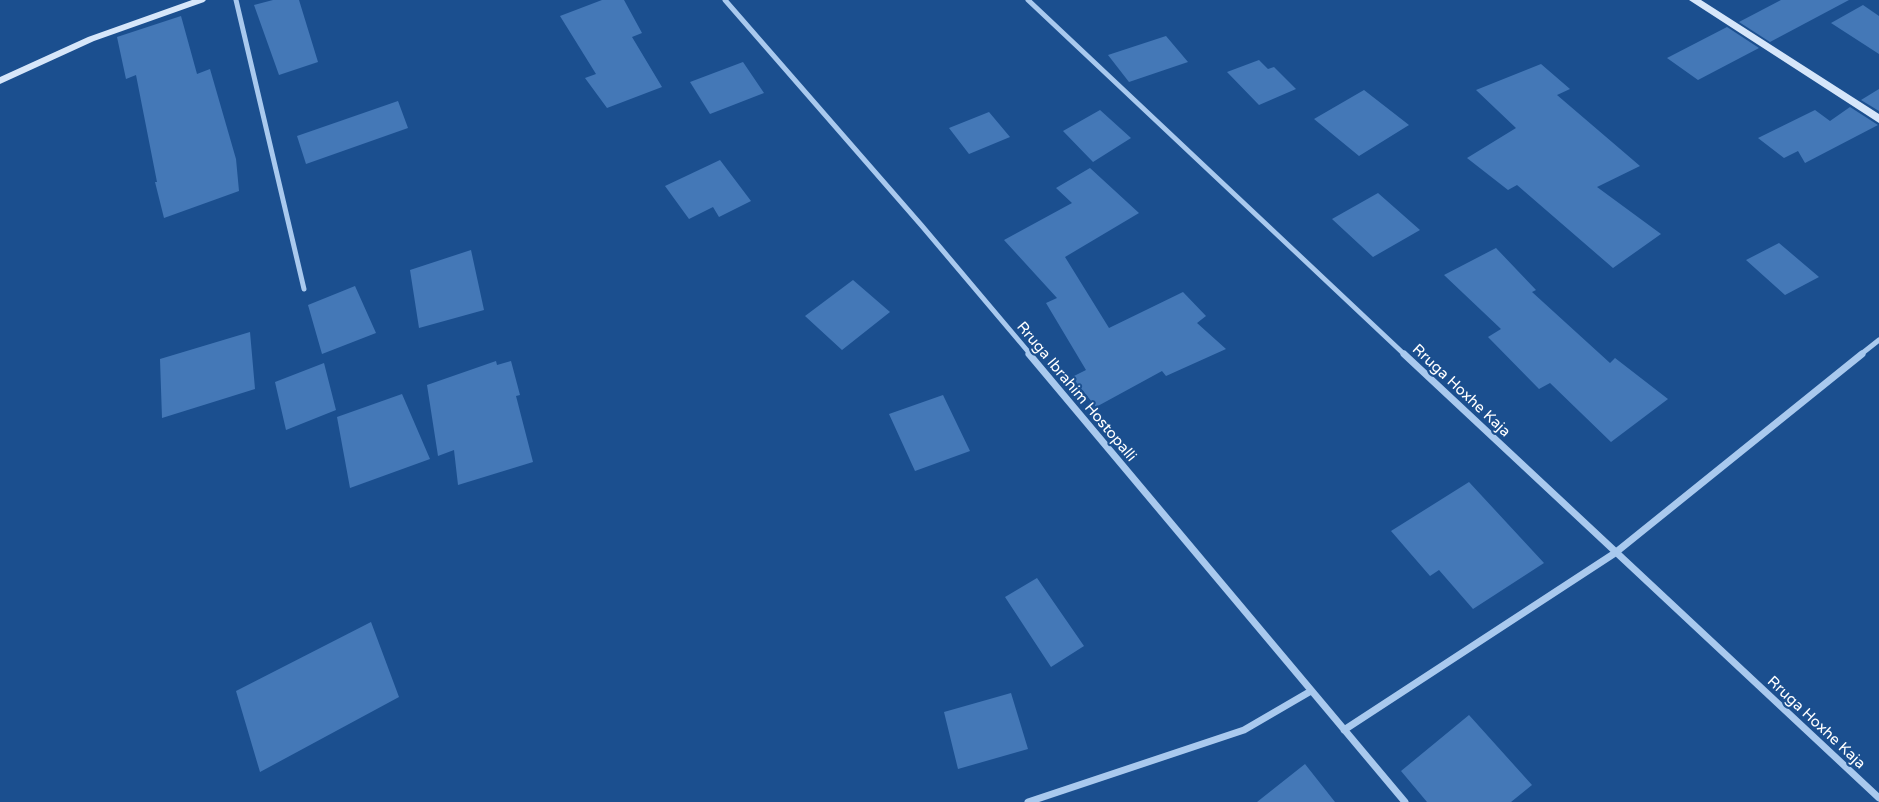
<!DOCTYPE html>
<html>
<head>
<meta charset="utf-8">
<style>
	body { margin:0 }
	canvas { display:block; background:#1b4f8f }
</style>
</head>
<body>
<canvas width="1879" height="802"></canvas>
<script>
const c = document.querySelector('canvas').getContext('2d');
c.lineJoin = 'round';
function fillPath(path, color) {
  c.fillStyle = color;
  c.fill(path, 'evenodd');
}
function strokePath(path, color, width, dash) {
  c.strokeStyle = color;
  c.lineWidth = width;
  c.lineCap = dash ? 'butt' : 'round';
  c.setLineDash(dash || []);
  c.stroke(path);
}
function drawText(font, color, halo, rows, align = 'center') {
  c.font = font + ' "Varela Round",sans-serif';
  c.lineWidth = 4.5;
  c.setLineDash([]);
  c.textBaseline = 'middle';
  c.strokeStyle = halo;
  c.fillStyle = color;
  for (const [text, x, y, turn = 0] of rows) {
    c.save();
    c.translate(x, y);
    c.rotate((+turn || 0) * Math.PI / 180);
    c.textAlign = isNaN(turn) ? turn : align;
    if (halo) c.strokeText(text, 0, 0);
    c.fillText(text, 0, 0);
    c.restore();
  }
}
fillPath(new Path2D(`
	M273 0H299L318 62 279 75 254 5Z
	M602 0H624L642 33 632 37 662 87 607 108 585 78 596 74 560 16Z
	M1781 0H1849L1770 42 1739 22Z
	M1863 5 1879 16V54L1831 23Z
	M181 16 197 74 210 69 236 159 239 191 164 218 155 182H157L136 75 126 79 117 37Z
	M1727 27 1759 48 1698 80 1667 58Z
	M1166 36 1188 62 1129 82 1108 55Z
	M1259 60 1268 69 1274 67 1296 89 1259 105 1227 72Z
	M743 62 764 93 710 114 690 82Z
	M1541 64 1570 89 1557 95 1640 166 1597 187 1661 234 1613 268 1517 185 1508 190 1467 158 1516 128 1476 90Z
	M1879 89V111L1861 100Z
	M1364 90 1409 125 1359 156 1314 119Z
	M398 101 408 128 306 164 297 136Z
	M1850 107 1878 125 1805 163 1798 151 1784 158 1758 138 1815 110 1830 121Z
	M1100 110 1131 138 1093 162 1063 131Z
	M989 112 1010 137 969 154 949 128Z
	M720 160 751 201 719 217 713 207 689 219 665 186Z
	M1090 168 1139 213 1065 257 1109 328 1183 292 1206 316 1197 323 1226 349 1166 376 1162 371 1096 407 1072 377 1086 370 1046 303 1057 298 1004 240 1072 203 1056 188Z
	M1378 193 1420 230 1373 257 1332 219Z
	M1779 243 1819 277 1785 295 1746 260Z
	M1496 248 1536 290 1532 292 1610 363 1615 358 1668 399 1611 442 1550 383 1539 389 1488 337 1501 329 1444 275Z
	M471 250 484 310 419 328 410 270Z
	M853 280 890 312 842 350 805 316Z
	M355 286 376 333 322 354 308 305Z
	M250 332 255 389 162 418 160 359Z
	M496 361 497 365 511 361 520 395 516 396 533 462 458 485 454 450 438 456 427 385Z
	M324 363 336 410 286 430 275 382Z
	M402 394 430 459 350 488 337 417Z
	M943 395 970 451 915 471 889 414Z
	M1469 482 1544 563 1473 609 1439 570 1430 576 1391 531Z
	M1037 578 1084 646 1051 667 1005 597Z
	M371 622 399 697 260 772 236 691Z
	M1011 693 1028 749 958 769 944 712Z
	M1469 715 1532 785 1511 802H1427L1401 771Z
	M1305 764 1335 802H1257Z`), '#4478b7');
strokePath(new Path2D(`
	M236 0 304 289
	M725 0 922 226 1031 355
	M1028 0 1405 355
	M1860 355 1879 340`), '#a9c9ee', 5);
strokePath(new Path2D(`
	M1029 354 1405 802
	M1404 354 1879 798
	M1344 730 1615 553 1862 354
	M1028 802 1244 730 1311 691`), '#a9c9ee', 7);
fillPath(new Path2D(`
	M192 0H206L204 2 94 41 0 84V77L88 37Z
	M1689 0H1701L1879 114V123Z`), '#d6e6fa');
drawText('15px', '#fff', '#1b4f8f', [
	["Rruga Hoxhe Kaja",1461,391,43],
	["Rruga Ibrahim Hostopalli",1076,392,50],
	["Rruga Hoxhe Kaja",1816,723,43]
]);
</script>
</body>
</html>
